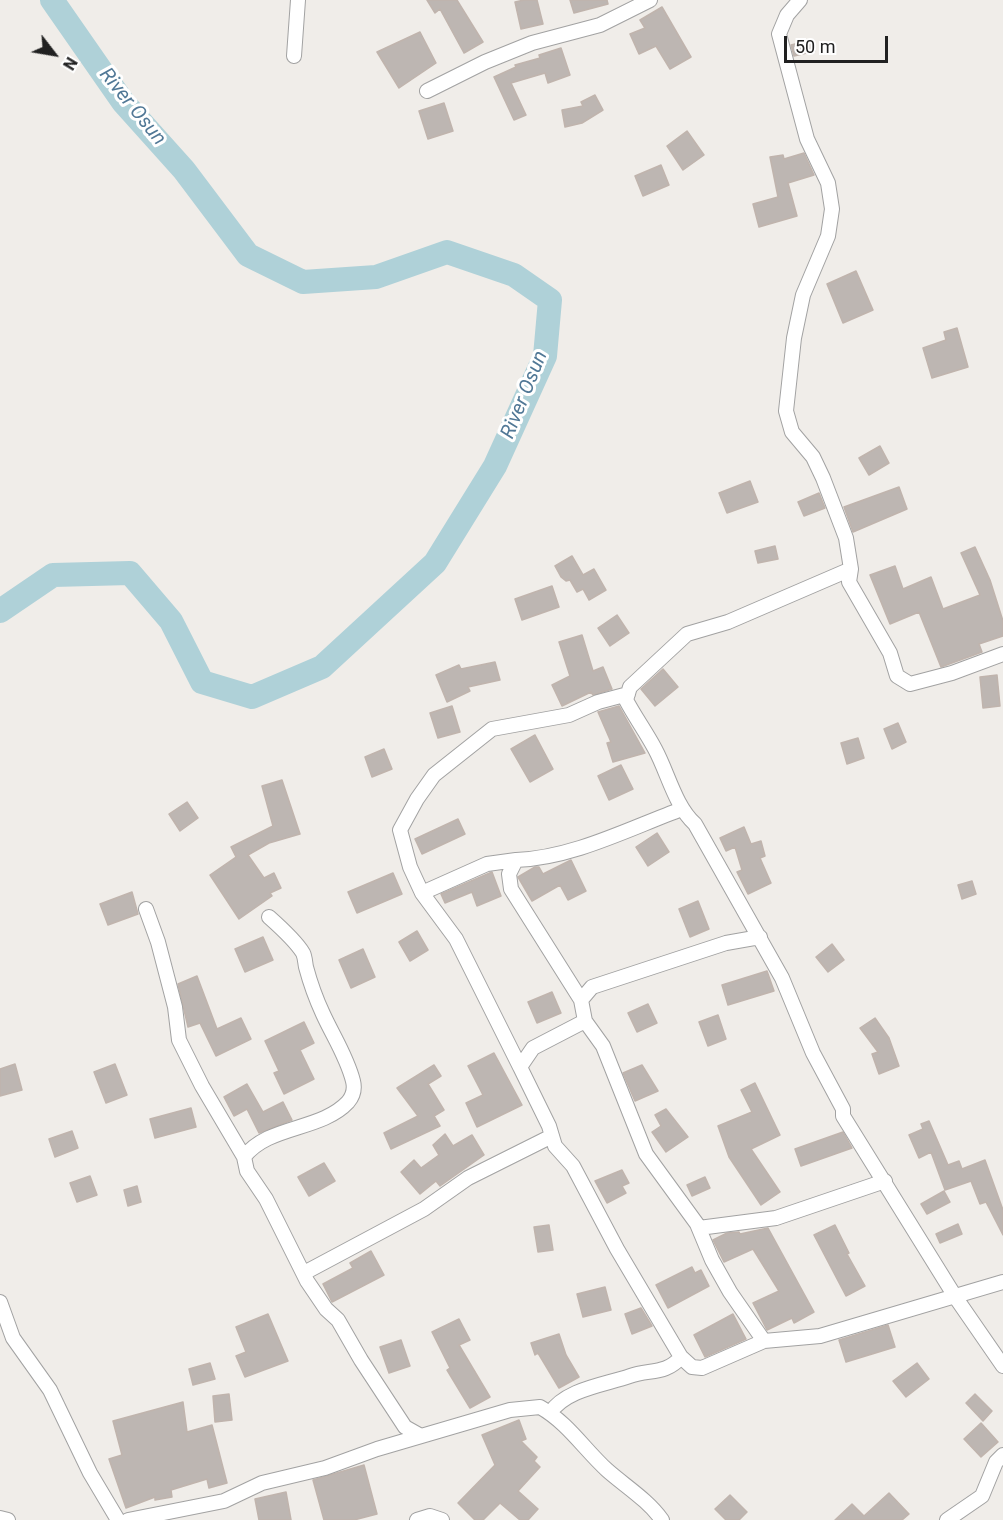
<!DOCTYPE html>
<html>
<head>
<meta charset="utf-8">
<style>
	body { margin:0 }
	#map { position:relative; width:1003px; height:1520px; overflow:hidden; background:#f0ede9; font-family:Roboto,sans-serif }
	canvas { display:block }
	.north { position:absolute; left:24px; top:24px; width:60px; height:60px; -webkit-text-stroke:4px #fff; paint-order:stroke; rotate:121deg; font-size:16px; font-weight:700; line-height:24px; text-align:center; color:#212121 }
	.north::after { content:''; display:block; margin:auto; width:21px; height:27px; background:#212121; clip-path:polygon(50% 0,100% 100%,50% 72%,0 100%) }
	.scale { position:absolute; left:784px; top:36px; width:104px; height:27px; box-sizing:border-box; border:3px solid #212121; border-top:0; padding-left:8px; font-size:18px; line-height:21px; white-space:nowrap; color:#212121; -webkit-text-stroke:4px #fff; paint-order:stroke }
</style>
</head>
<body>
<div id="map">
<canvas width="1003" height="1520"></canvas>
<div class="north">N</div>
<div class="scale">50 m</div>
</div>
<script>
const c = document.querySelector('canvas').getContext('2d');
c.lineJoin = 'round';
function strokePath(path, color, width, dash) {
  c.strokeStyle = color;
  c.lineWidth = width;
  c.lineCap = dash ? 'butt' : 'round';
  c.setLineDash(dash || []);
  c.stroke(path);
}
function fillPath(path, color) {
  c.fillStyle = color;
  c.fill(path, 'evenodd');
}
function drawText(font, color, halo, rows, align = 'center') {
  c.font = font + ' Roboto,sans-serif';
  c.lineWidth = 6;
  c.setLineDash([]);
  c.textBaseline = 'middle';
  c.strokeStyle = halo;
  c.fillStyle = color;
  for (const [text, x, y, turn = 0] of rows) {
    c.save();
    c.translate(x, y);
    c.rotate((+turn || 0) * Math.PI / 180);
    c.textAlign = isNaN(turn) ? turn : align;
    if (halo) c.strokeText(text, 0, 0);
    c.fillText(text, 0, 0);
    c.restore();
  }
}
strokePath(new Path2D(`
	M0 611 53 575 130 573 171 621 202 682 252 697 322 667 435 563 495 466 545 356 550 300 514 275 447 252 376 277 303 282 248 255 184 170 123 102 52 0`), '#afd1d8', 24);
const building = new Path2D(`
	M427 0H457L483 42 464 53 440 9 435 13Z
	M524 0H537L543 24 521 29 515 2Z
	M570 0H607L608 4 574 13Z
	M662 7 691 57 670 69 656 46 639 54 630 34 645 28 640 20Z
	M420 32 436 63 399 88 377 52Z
	M812 40 815 51 794 56 791 45Z
	M561 48 570 75 548 83 545 73 511 83 526 115 514 120 494 77 516 67 515 65 540 58 539 55Z
	M595 95 603 110 582 123 565 127 562 110 583 106 581 102Z
	M444 103 453 131 428 139 419 111Z
	M687 131 704 155 683 170 667 146Z
	M804 153 814 175 788 183 797 216 759 227 753 204 778 197 770 157 783 155 784 159Z
	M661 165 669 185 643 196 635 176Z
	M856 271 873 310 843 323 827 284Z
	M957 328 968 367 932 378 923 348 946 340 944 332Z
	M880 446 889 463 869 475 859 458Z
	M750 481 758 502 727 513 719 493Z
	M899 487 907 509 853 532 844 507Z
	M819 493 825 508 804 516 798 502Z
	M775 546 778 559 758 563 755 551Z
	M975 547 990 580 1003 621V636L979 644 982 652 941 667 919 612 890 624 870 575 895 566 903 589 931 577 943 609 980 595 961 553Z
	M572 556 583 575 594 569 606 590 589 600 583 589 577 592 570 580 566 581 561 577 555 566Z
	M552 586 559 607 522 620 515 599Z
	M617 615 629 633 610 646 598 628Z
	M582 635 593 671 603 667 612 689 593 695 591 692 562 706 552 685 570 676 559 642Z
	M495 662 500 680 468 687 470 691 447 702 436 675 459 665 461 669Z
	M663 669 678 687 655 706 641 689Z
	M997 675 1000 706 983 708 980 677Z
	M452 706 460 732 438 738 430 713Z
	M619 706 645 753 613 762 607 743 611 742 598 712Z
	M898 723 906 742 892 749 884 729Z
	M535 735 553 769 530 782 511 749Z
	M858 738 864 758 847 764 841 743Z
	M384 749 392 769 372 777 365 757Z
	M621 765 633 789 609 800 598 776Z
	M282 780 300 834 269 843 248 855 264 878 274 873 281 888 270 893 272 896 239 919 210 875 236 857 231 847 273 826 262 786Z
	M187 802 198 818 180 831 169 814Z
	M458 819 465 834 422 854 415 839Z
	M744 827 751 844 761 841 765 856 760 858 771 883 748 894 737 872 742 870 735 847 726 851 720 838Z
	M657 833 669 852 648 866 636 847Z
	M571 860 586 891 568 900 560 885 532 901 518 877 535 867H539L543 874Z
	M492 872 501 896 477 906 472 892 445 903 441 894Z
	M393 873 402 894 357 913 348 892Z
	M972 881 976 894 962 899 958 885Z
	M132 892 138 914 108 925 100 904Z
	M698 901 709 929 690 937 679 909Z
	M417 931 428 950 410 961 399 942Z
	M263 937 273 960 245 972 235 949Z
	M832 944 844 960 828 972 816 957Z
	M363 949 375 977 351 988 339 960Z
	M767 971 774 991 728 1005 722 985Z
	M197 976 217 1029 241 1018 251 1039 216 1056 200 1023 188 1027 178 984Z
	M552 992 561 1013 537 1023 528 1002Z
	M648 1004 657 1023 637 1032 628 1013Z
	M718 1015 726 1039 708 1046 699 1022Z
	M875 1018 889 1038 899 1066 879 1074 872 1054 878 1052 860 1028Z
	M304 1022 314 1043 300 1050 314 1079 284 1094 274 1073 279 1071 265 1041Z
	M494 1053 522 1105 477 1127 466 1103 483 1095 468 1066Z
	M15 1064 22 1090 0 1096V1069Z
	M115 1064 127 1095 106 1103 94 1072Z
	M434 1065 441 1076 428 1084 444 1110 434 1116 440 1126 391 1149 384 1133 418 1116 397 1088Z
	M642 1065 658 1091 635 1101 623 1073Z
	M755 1083 780 1135 751 1149 780 1192 761 1205 729 1157 718 1126 752 1112 741 1090Z
	M247 1084 263 1112 283 1102 292 1120 259 1133 247 1109 234 1116 224 1097Z
	M191 1108 196 1127 155 1138 150 1119Z
	M666 1109 688 1137 666 1152 652 1132 661 1126 655 1115Z
	M929 1121 948 1165 959 1161 962 1169 985 1160 1003 1210V1235L986 1202 980 1204 971 1181 945 1190 931 1152 919 1158 909 1135 923 1129 921 1124Z
	M72 1131 78 1148 55 1157 49 1139Z
	M843 1132 852 1148 801 1166 795 1149Z
	M445 1134 453 1146 472 1135 484 1155 440 1186 436 1181 420 1194 401 1172 414 1160 421 1168 439 1155 433 1145Z
	M324 1163 335 1181 309 1196 298 1177Z
	M622 1170 629 1183 622 1186 626 1193 607 1203 595 1181Z
	M90 1176 97 1195 77 1202 70 1183Z
	M705 1177 710 1188 692 1196 687 1185Z
	M137 1186 141 1202 128 1206 124 1190Z
	M944 1191 950 1202 927 1214 921 1204Z
	M958 1224 962 1234 940 1243 936 1234Z
	M549 1225 553 1250 538 1252 534 1227Z
	M835 1225 849 1253 847 1254 865 1286 846 1296 814 1235Z
	M768 1228 814 1312 794 1323 792 1318 767 1330 753 1303 779 1291 753 1249 724 1262 713 1240 727 1233 739 1232 740 1234Z
	M371 1251 384 1275 332 1302 323 1284 353 1268 350 1263Z
	M692 1267 695 1273 701 1270 709 1286 668 1308 656 1285Z
	M605 1287 611 1310 583 1317 577 1294Z
	M641 1308 652 1326 632 1334 625 1314Z
	M268 1314 288 1361 245 1377 236 1356 246 1352 236 1327Z
	M733 1314 746 1339 705 1357 694 1335Z
	M459 1319 470 1340 459 1345 490 1397 470 1408 447 1370 450 1368 432 1332Z
	M888 1325 895 1347 846 1362 839 1340Z
	M559 1334 566 1355 579 1377 559 1388 538 1353 535 1355 531 1343Z
	M401 1340 410 1366 389 1373 380 1347Z
	M210 1363 215 1379 193 1385 189 1369Z
	M917 1363 929 1379 906 1397 893 1381Z
	M229 1394 232 1420 215 1422 213 1396Z
	M975 1394 992 1411 983 1421 966 1403Z
	M183 1402 187 1432 212 1425 227 1483 209 1488 207 1479 171 1490 172 1497 155 1500V1497L126 1508 109 1459 122 1455 113 1421Z
	M519 1420 526 1439 521 1441 537 1457 534 1461 540 1467 518 1491 538 1509 528 1520H520L500 1503 483 1520H475L458 1503 495 1465 482 1435Z
	M981 1423 998 1442 981 1457 964 1439Z
	M364 1465 377 1514 354 1520H324L313 1480Z
	M286 1492 291 1520H259L255 1499Z
	M889 1493 909 1514 902 1520H835L852 1504 864 1516Z
	M730 1495 747 1512 739 1520H726L715 1509Z`);
fillPath(building, '#bdb6b2');
strokePath(building, '#c0b4ad', 1.5);
const minor = new Path2D(`
	M800 0 787 15 779 34 807 139 828 183 832 209 828 236 803 295 794 338 786 411 792 432 813 457 823 478 846 538 851 569 849 582 890 653 897 676 910 684 952 673 1003 654
	M294 56 298 0
	M427 91 485 62 532 43 600 25 650 0
	M851 569 728 622 687 634 630 687 626 700C635 717 646 732 655 749 668 773 675 806 695 824L782 978 813 1053 843 1109V1116L956 1298 1003 1366
	M422 893 487 864 516 860
	M146 909 158 942 175 1007 179 1040 202 1086 244 1157
	M269 917C278 925 297 943 303 953 305 957 305 962 306 967 310 982 316 999 323 1014 333 1036 347 1057 353 1081 355 1089 353 1096 348 1102 321 1131 268 1125 244 1157L247 1171 266 1199 307 1281 326 1309 338 1320 361 1360 405 1427 421 1436
	M760 937 726 943 592 987 581 1000 585 1021 603 1046 646 1154 697 1224 712 1260 730 1292 764 1341 820 1336 1003 1282
	M581 1000 511 889 509 874 516 860C573 858 630 828 682 809
	M585 1021 533 1048 520 1067 549 1126 555 1146 573 1166 617 1249 681 1357 692 1367 702 1368 764 1341
	M520 1067 456 939 422 893 410 867 400 830 417 799 434 775 492 729 569 715 598 702 628 694
	M699 1228 776 1218 885 1181
	M304 1273 424 1209 468 1178 552 1136
	M0 1302 13 1338 50 1390 90 1473 118 1520
	M550 1413C566 1389 604 1385 630 1376 649 1369 666 1375 681 1357
	M0 1518 8 1520
	M128 1520 224 1501 262 1483 325 1468 377 1449 510 1410 540 1407C568 1423 584 1449 607 1470 625 1486 648 1500 662 1520
	M417 1520 430 1516 442 1520
	M947 1520 982 1496 996 1462 1003 1455`);
strokePath(minor, '#a2a2a2', 16);
strokePath(minor, '#fff', 14);
drawText('italic 20px', '#517896', '#fff', [
	["River Osun",132,107,51],
	["River Osun",525,395,-68]
]);
</script>
</body>
</html>
